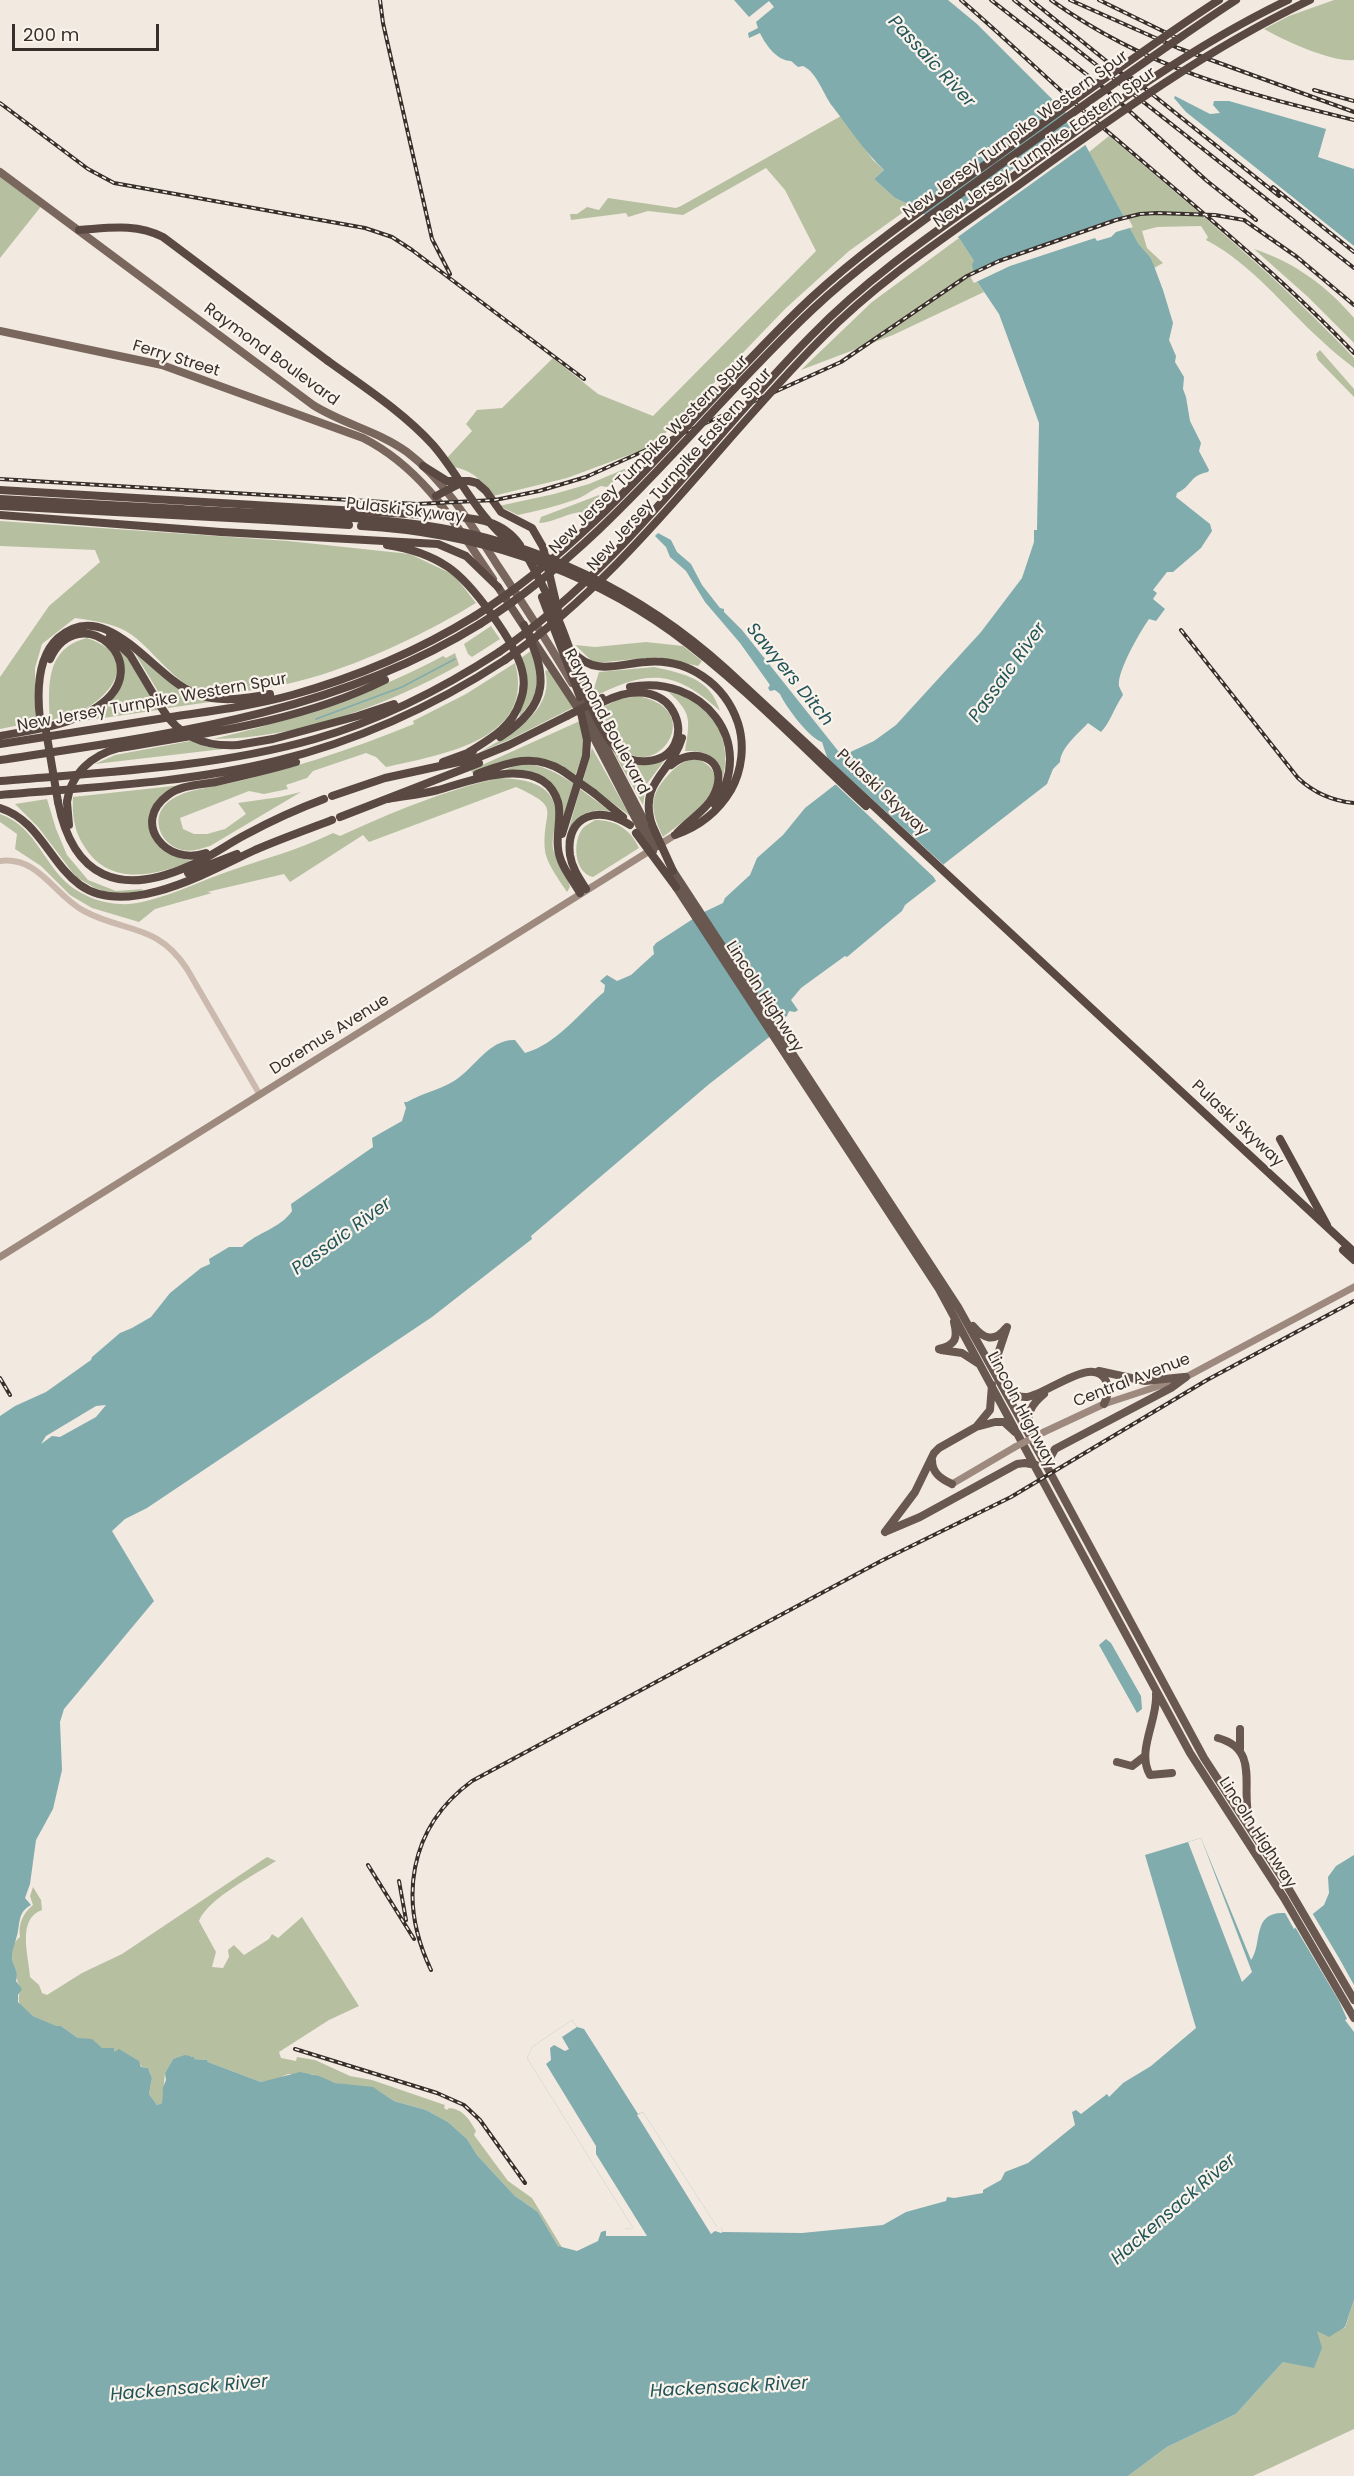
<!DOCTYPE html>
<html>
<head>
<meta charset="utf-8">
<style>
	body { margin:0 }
	#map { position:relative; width:1354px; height:2476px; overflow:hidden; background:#f2e9e0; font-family:Poppins,sans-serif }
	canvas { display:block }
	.scale { position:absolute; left:12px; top:24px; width:147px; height:27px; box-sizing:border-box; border:3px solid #382f2b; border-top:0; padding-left:8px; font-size:18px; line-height:21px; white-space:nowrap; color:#382f2b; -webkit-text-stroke:4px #f9f3ec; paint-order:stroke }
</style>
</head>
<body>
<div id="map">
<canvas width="1354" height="2476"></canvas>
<div class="scale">200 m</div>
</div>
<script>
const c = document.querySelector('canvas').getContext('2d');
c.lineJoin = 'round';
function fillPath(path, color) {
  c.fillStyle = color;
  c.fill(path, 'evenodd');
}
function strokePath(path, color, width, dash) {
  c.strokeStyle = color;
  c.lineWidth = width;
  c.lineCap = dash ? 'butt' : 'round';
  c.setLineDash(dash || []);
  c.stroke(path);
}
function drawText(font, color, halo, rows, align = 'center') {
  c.font = font + ' Poppins,sans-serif';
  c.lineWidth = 4.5;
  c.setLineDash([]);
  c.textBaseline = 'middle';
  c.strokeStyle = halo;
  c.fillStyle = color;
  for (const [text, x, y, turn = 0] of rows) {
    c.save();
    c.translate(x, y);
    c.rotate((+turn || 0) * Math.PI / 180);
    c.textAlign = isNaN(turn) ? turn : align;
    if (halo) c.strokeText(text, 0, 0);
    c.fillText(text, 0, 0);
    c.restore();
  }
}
fillPath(new Path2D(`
	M1334 0H1354V60C1333 63 1283 40 1264 29L1289 16Z
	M841 116 873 160 884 170 874 179 895 198 912 206 849 251 786 308 653 446 567 478 493 496C482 480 473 471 454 467L447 458 472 431 466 424 477 410 502 408 553 358 598 394 653 416 816 251 785 190 766 168 683 215 648 211 628 217 626 213 571 220 570 214H577L587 207 599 210 608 198 676 208 681 206Z
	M1109 136C1193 207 1278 278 1354 358V368C1343 359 1332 351 1322 341 1284 307 1252 264 1206 240L1208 237 1201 226 1157 227 1142 231 1147 248 1163 263 1154 268 1151 258 1138 243 1089 152Z
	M0 171 43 204 0 258Z
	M959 238 974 261V277L984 292 893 335 801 370 872 302Z
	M1254 249C1294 262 1327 286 1354 318V343L1308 297Z
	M1320 350 1354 389V397L1318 360 1316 354Z
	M634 465 607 487 601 486C591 490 587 495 577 499 557 506 537 511 518 515L499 506 554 494 589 484Z
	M615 489 591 514C573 507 557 523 539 523L541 517Z
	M0 521 288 541 410 554 454 575 476 603C409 644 304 692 225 692 218 692 209 694 202 692 174 683 155 652 132 635 116 623 94 621 75 618L42 644 35 668V722L0 729V677L49 606 100 562 95 550 0 546Z
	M491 626 500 639 472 657 468 654 464 644Z
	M87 638C155 661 94 718 50 720 48 685 46 648 87 638Z
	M112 640 125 652 158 710 69 723C111 705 141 688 112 640Z
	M646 642 683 646 702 661 698 666 658 657 594 663 575 645 595 647Z
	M133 650 151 666 217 701 168 708Z
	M532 650C539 681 542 692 519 717L524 698 521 658Z
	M455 653 459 665C388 705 296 739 213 739 294 720 370 695 443 656L446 658Z
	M515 663C536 739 444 754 391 766L386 767 376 757 366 753 313 771 307 778 286 785 288 789 264 794 249 791 180 818 183 829 194 834H207L225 829 246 814 238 803 280 797 301 792 210 846C200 849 189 853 179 849 161 843 151 820 165 805 177 792 200 789 216 786 284 772 350 750 414 724L413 721 466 694Z
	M654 667C685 674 710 678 720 711 673 668 647 670 591 698L599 672Z
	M549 670 574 707 511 739 480 752C508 736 556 711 545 671Z
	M663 687C674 692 689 695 698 702 721 719 730 751 723 777 717 756 705 750 685 751 691 715 691 712 663 687Z
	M637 696C709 709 656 781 624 749 613 738 607 723 600 709L617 700Z
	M582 720 584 750 575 776 546 759 525 757 472 773 471 770Z
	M190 741 208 747H240L95 764 115 755Z
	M609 744 646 764 664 761 646 785 643 805Z
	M592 748 630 816 583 781Z
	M698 759C746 782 683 821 663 837 650 809 648 796 670 773 680 763 685 760 698 759Z
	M521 763C542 765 556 772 574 784L564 820 561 822C570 780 535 777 505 770Z
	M499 778C523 779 553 782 556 812 557 824 551 837 553 849 556 863 567 874 570 887L567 892C560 881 546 863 545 850 542 808 564 809 516 787L369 842 363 835 290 882 284 874 207 892 212 893 155 909 139 922 92 908 70 895 41 866 15 849 17 834 0 822V814C37 827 44 867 73 888 88 898 103 903 120 904 148 906 194 884 221 874 259 860 297 851 333 833L340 836C390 813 445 790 499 778Z
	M182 785C176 788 167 791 161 796 155 802 152 808 150 816 145 844 169 856 192 861 154 876 109 887 84 846 74 831 72 814 73 797Z
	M580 789 610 811C583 808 572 817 567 843L565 842Z
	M47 799 56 829 67 855 88 880 116 891 143 889 138 893 112 894 95 888 76 877 38 827 15 804Z
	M595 820C616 820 630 829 639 848L593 877C574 873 572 841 583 828 586 825 592 822 595 820Z
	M267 1857 276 1861C256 1874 207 1899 199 1921L216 1952 212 1967 223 1968 229 1957 228 1950 234 1945 244 1955 269 1939 272 1934 278 1938 302 1917 359 2006 329 2020 279 2052 281 2058 296 2061 297 2057 315 2060 350 2076 372 2080 445 2105 444 2108 447 2110 449 2108C463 2109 470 2120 476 2131L474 2135 508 2181 532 2198 563 2249 558 2246 538 2212 515 2196 501 2181 477 2155 467 2139 448 2122 426 2110 394 2101 377 2090 329 2082 312 2074H288L274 2080 261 2082 208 2062 207 2060 194 2059 192 2056 173 2059 165 2073 162 2103 157 2105 149 2094 152 2078 148 2068 142 2067 138 2061 123 2052 114 2053 78 2038 61 2026 56 2027 33 2016 20 2005C17 1997 21 1993 19 1986 15 1971 5 1948 20 1937 18 1924 23 1913 33 1905L30 1896 33 1887 41 1900 42 1910C16 1919 29 1957 30 1977L39 1985 42 1993 47 1995 82 1973 122 1954Z
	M1354 2300V2429L1253 2476H1128L1167 2447 1236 2414 1283 2362 1316 2330 1345 2328Z`), '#b6c0a0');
fillPath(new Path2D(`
	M734 0H948L977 24 1071 118 1138 243 1151 258 1163 290 1173 323 1169 340 1176 356 1175 362 1184 377 1183 389 1186 397 1190 421 1201 443 1199 451 1209 470 1208 472C1188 476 1193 486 1177 493L1176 497 1210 524 1212 531 1201 548 1173 572H1167L1153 590 1157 593 1153 599 1165 609 1156 621 1149 619C1140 632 1117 671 1119 686 1120 689 1122 692 1123 695 1114 708 1110 723 1101 732L1088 723C1079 733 1061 747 1060 762L1053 769 1047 784 944 864 933 876 936 881 905 905 902 911 847 957 845 956 801 988 791 1000 798 1010 795 1012 789 1011 787 1016 781 1019 785 1026 783 1030 768 1038 708 1085 531 1236 532 1239 432 1317 147 1508 125 1519 112 1531 154 1601 64 1709 60 1722 62 1770 53 1809 36 1840 30 1884 25 1898 31 1905C16 1913 21 1926 16 1939 14 1947 12 1950 12 1958 13 1967 19 1972 16 1981L22 1989 18 1995V2002L33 2016 56 2026H61L78 2038 92 2039 102 2048H114V2052L119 2049 139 2061 141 2067 148 2068 152 2078 149 2094 157 2105 162 2103 163 2087 166 2080 165 2073 173 2059 185 2055 194 2057V2059L207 2060 208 2062 261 2082 300 2072 319 2076 335 2083 373 2087 394 2101 426 2110 448 2122 467 2139 477 2155 501 2181 515 2196 538 2212 558 2246 577 2251 598 2241 601 2232 604 2231 633 2228 527 2058 532 2047 572 2020 577 2027 584 2029 638 2114 643 2112 717 2227H721L723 2232 802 2233 883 2225 906 2212 946 2201 947 2197 954 2198 983 2193V2190L1001 2180 1005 2172 1028 2163 1075 2125 1072 2112 1076 2110 1081 2114 1107 2094 1109 2097 1123 2083 1151 2066 1196 2028 1145 1855 1201 1838 1251 1960C1263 1944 1251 1911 1285 1913L1294 1929 1324 1905 1329 1893 1328 1877 1336 1866 1354 1855V2300L1345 2327 1329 2337 1317 2331 1322 2348 1314 2368 1283 2362 1236 2414 1167 2447 1128 2476H0V1416L15 1406 46 1392 91 1360 92 1357 120 1333 132 1328 151 1317 170 1293 201 1268 210 1264 209 1259 229 1247H242C257 1232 280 1229 292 1211L291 1204 373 1147 372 1138 402 1121 406 1108 404 1102H407C422 1093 440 1090 454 1081 475 1068 489 1039 515 1040L525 1053C557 1044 579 1013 604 992L605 985 600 981 607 975 617 981 631 975 654 954 653 947 656 943 702 913 723 903 725 898 750 875 757 858 783 835 805 808 836 784C832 769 826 755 822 742 809 738 786 707 780 694L775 690 770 691 768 688 770 685 740 643 705 602 686 571 670 557 666 547 655 536 658 533 671 540 677 552 691 564 702 585 720 608 724 609V612L742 630 839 752 844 755 874 741 896 725 981 632 1022 578 1034 542V530H1037L1039 423 999 314 974 277 972 264 974 261 959 238 912 206 895 198 874 179 884 170C865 152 849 128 833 107 823 95 818 73 803 66L798 67 791 61C777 61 765 44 760 33L749 38 748 33 758 28 756 22 774 7 769 1 749 17Z
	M1175 96 1210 114 1220 113 1213 105 1214 101H1229L1326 129 1318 157 1354 169V246L1186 112 1174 98Z
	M1106 1639 1111 1643 1141 1696 1142 1709 1137 1713 1099 1645Z`), '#80acae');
fillPath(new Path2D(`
	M1078 122 1088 143 955 239 935 225Z
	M1127 216 1133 227 1116 232 1111 237 1097 241 1095 238 1010 266 974 283 971 278 970 274 1022 251Z
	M822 753 946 867 936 877 939 882 833 782 837 777Z
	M106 1405 96 1417 60 1437 52 1436 41 1444 46 1436 96 1406Z
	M1201 1838 1252 1972 1242 1982 1188 1842Z
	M1285 1910 1295 1925 1311 1911 1339 1958 1354 1985V2032L1345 2020 1347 2019 1339 2001Z
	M572 2020 577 2027 562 2037 569 2049 565 2051 554 2045 550 2048 551 2060 546 2064 596 2146V2154L647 2236H606V2230L633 2228 527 2058 532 2047Z
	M643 2112 717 2227H721L723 2232 721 2233 715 2231 711 2234 637 2115Z`), '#f2e9e0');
strokePath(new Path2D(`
	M316 719 402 687 455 659`), '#80acae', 1.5);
strokePath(new Path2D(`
	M0 861C39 856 54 895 84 911 125 933 157 923 187 969L260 1095`), '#cab9ac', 6);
strokePath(new Path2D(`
	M0 1257 675 835
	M1044 1432 1104 1404 1186 1377 1354 1287
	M952 1484 1015 1447`), '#9d897e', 7);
strokePath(new Path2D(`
	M0 172 313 405C343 424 378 431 407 452 444 480 471 524 496 563 522 602 548 642 572 683
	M0 331 162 365 363 438C424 469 456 525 493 579`), '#79665d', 8);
strokePath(new Path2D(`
	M498 587 581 713 641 829
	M580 697 647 826
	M673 871 958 1307 1046 1465 1204 1758 1283 1879 1354 2000
	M676 887 939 1289 1190 1753 1284 1898 1354 2018
	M973 1326C984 1339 994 1343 1006 1328
	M939 1349C956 1345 958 1338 954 1322
	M941 1350 962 1353 979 1364
	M1099 1371 1145 1381 1184 1377
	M999 1375 998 1354 1007 1327
	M1006 1388C1012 1393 1019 1398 1027 1397 1048 1394 1094 1354 1106 1381 1110 1389 1108 1396 1104 1404
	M976 1427 990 1410 992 1385
	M1030 1430C1025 1414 1032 1404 1044 1394
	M932 1460C932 1473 941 1479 952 1484
	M1046 1465 1055 1449 1171 1388 1186 1377
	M887 1531 920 1517 1017 1464 1025 1463 1036 1465
	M885 1532 915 1492 934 1453 939 1448 976 1427 995 1422H1004L1015 1432
	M1156 1694C1158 1720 1136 1751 1150 1775L1172 1773
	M1240 1729V1750
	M1218 1738C1262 1750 1239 1790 1250 1823
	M1117 1762 1132 1766 1145 1756`), '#695850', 8);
strokePath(new Path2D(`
	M79 230C109 228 135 223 163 237L328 361
	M423 466 447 481H469L477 483 486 491 501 512 532 528 543 547 558 611
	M0 490 442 516
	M436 496 461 483
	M0 499 181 509
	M0 506 268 520
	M0 515 221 532 438 544 466 556 498 587
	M387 545C408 548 430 555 448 567 472 583 515 642 522 670 525 681 524 692 520 702 512 727 490 739 469 752
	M527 556C540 580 553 605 563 631 577 666 593 729 622 754 629 760 639 762 648 761 702 756 681 663 603 702
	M542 597 580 697
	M110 636 130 655 161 707
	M573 652C594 676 618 664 646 662 688 658 725 684 738 723 745 745 742 770 731 790 718 812 698 827 675 835
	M630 687C702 673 758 742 715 805
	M40 720C37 693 37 657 58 638 107 595 153 677 194 693 218 703 245 699 270 694
	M0 736C32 730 69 726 97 707 161 665 79 596 50 659
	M500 737C552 704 547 675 524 625
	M0 744C57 735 114 726 171 717 211 711 252 706 292 695 357 677 418 651 475 616
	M238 745 273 739 358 716 394 704
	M119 748C209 733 302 721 385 680
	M0 760C165 735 335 714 480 624
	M443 762 473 751
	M671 765C691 747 726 756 717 787 711 808 692 817 677 833
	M477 774C507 763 534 752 563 771
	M0 781C105 772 213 768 315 739 381 720 442 689 499 652
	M594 793 623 817
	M0 795C92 787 187 783 276 761 358 741 434 706 505 660
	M332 796 385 778 477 758 509 745 567 716
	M388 799C405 796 422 794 438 790 470 781 543 752 558 802 562 816 556 832 558 848 559 864 572 879 580 893
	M58 802C73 878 120 897 189 866 209 858 226 845 245 835 271 821 297 809 324 799
	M67 802 69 825
	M0 808C39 820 49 862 80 885 127 919 210 871 255 850 280 839 306 830 332 820
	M340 817 479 763
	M652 825C638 781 672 773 682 738
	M562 834 586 756 587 740 581 713
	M206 853C167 867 130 823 168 795 181 785 200 785 216 782 243 776 270 770 296 762
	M188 873 237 854
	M586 889C579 878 572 868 570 855 565 814 600 805 630 825
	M1280 1139 1327 1225`), '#594942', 8);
const rail = new Path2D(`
	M380 0 383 23 432 239 450 274
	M961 0C1004 37 1044 76 1086 113 1177 192 1271 266 1354 353
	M991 0 1104 88 1207 181 1256 220
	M1014 0 1354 268
	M1031 0 1136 85
	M1051 0C1148 69 1240 92 1354 120
	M1070 0 1178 48 1354 112
	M1099 0 1177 38
	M1132 78 1279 196
	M1314 90 1354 101
	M0 103 88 169 114 183 365 228 392 237 412 250 584 379
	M1273 187 1354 252
	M0 479 417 504 495 500 539 491 586 477 841 362 967 276 999 261 1116 220 1140 214 1157 213 1215 215 1244 220 1297 257 1354 305
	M1181 630 1298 778C1314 793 1333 801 1354 803
	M0 1378 10 1395
	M368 1865 414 1939
	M399 1881 406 1920
	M431 1970C398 1901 408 1828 472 1781L881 1561 1011 1497 1207 1380 1354 1301
	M295 2049 437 2093 464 2105 480 2120 525 2183`);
strokePath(rail, '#382f2b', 4);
strokePath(rail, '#f9f3ec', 1.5, [4.5]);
strokePath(new Path2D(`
	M1015 1447 1044 1432`), '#9d897e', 7);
strokePath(new Path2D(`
	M647 826 658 846
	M641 829 653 851`), '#695850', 8);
strokePath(new Path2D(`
	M328 361C364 387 403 412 433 445 460 476 478 518 511 543
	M181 509C261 514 344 514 422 525 536 541 641 592 726 669L1354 1252
	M442 516C472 518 501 518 520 545
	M268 520 349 525
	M361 526C472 532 582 567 672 632 742 683 803 748 866 806
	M475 616C607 533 698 404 810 299 866 247 930 204 992 160 1067 106 1142 50 1219 0
	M480 624C611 541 701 414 813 309 870 256 935 213 997 167 1076 111 1155 53 1236 0
	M499 652C621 569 708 440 811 336 870 275 941 228 1010 179 1100 114 1188 48 1288 0
	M505 660C630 573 716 444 822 338 879 280 947 236 1013 189 1109 120 1203 51 1310 0
	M161 707C179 737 204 747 238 745
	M567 716 602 698
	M44 719 58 802
	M563 771 594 793
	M67 802C71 773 92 755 119 748
	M652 825 673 871
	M636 833 676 887
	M1343 1250 1354 1260`), '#594942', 8);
drawText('16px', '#382f2b', '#f9f3ec', [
	["New Jersey Turnpike Western Spur",1016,135,-36],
	["New Jersey Turnpike Eastern Spur",1045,148,-35],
	["Raymond Boulevard",271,355,36],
	["Ferry Street",176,359,17],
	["New Jersey Turnpike Western Spur",649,455,-45],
	["New Jersey Turnpike Eastern Spur",680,470,-48],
	["Pulaski Skyway",405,511,7],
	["New Jersey Turnpike Western Spur",152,703,-10],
	["Raymond Boulevard",606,722,62],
	["Pulaski Skyway",882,793,43],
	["Lincoln Highway",764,997,57],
	["Doremus Avenue",330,1035,-32],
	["Pulaski Skyway",1237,1124,43],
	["Central Avenue",1132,1381,-21],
	["Lincoln Highway",1021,1410,62],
	["Lincoln Highway",1257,1833,57]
]);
drawText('italic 18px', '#225558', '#f9f3ec', [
	["Passaic River",931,62,47],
	["Passaic River",1008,673,-54],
	["Sawyers Ditch",789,675,51],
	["Passaic River",342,1237,-36],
	["Hackensack River",1174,2210,-41],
	["Hackensack River",729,2388,-3],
	["Hackensack River",189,2389,-5]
]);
</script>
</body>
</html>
